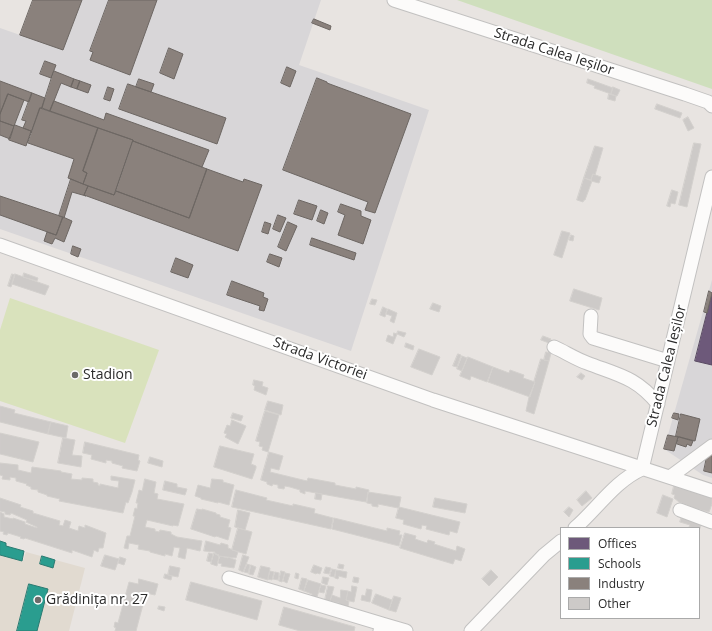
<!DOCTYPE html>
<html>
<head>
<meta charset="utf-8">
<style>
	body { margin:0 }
	#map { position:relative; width:712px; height:631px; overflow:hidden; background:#e8e4e1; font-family:"Open Sans",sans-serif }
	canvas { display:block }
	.legend { position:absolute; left:560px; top:527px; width:140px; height:92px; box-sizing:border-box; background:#fff; border:1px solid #aaa; margin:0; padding:5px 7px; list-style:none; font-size:12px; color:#2a2a2a }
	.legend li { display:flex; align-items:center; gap:8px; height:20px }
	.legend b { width:20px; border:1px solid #aaa }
</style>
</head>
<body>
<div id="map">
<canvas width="712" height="631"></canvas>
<ul class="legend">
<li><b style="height:11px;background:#6d597a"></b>Offices</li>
<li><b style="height:11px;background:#2a9d8f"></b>Schools</li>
<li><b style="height:11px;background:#8a817c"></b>Industry</li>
<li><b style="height:11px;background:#cdcac8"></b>Other</li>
</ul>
</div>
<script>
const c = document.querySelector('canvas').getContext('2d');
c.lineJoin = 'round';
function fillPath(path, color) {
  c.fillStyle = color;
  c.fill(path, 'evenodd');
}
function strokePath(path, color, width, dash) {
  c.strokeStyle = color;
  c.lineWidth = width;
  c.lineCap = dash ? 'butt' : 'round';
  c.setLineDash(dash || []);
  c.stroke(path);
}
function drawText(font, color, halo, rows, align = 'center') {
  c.font = font + ' "Open Sans",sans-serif';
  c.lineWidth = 4;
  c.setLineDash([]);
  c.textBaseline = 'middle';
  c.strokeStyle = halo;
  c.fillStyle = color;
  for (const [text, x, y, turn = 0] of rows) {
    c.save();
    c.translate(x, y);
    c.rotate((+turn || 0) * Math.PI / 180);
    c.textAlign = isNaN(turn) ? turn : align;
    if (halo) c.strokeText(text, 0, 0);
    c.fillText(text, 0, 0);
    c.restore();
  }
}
fillPath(new Path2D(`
	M33 0H321L299 65 429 110 351 351 0 229V28L20 35Z
	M712 280V478L703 475 664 449Z`), '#d8d6d8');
fillPath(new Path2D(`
	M26 552 85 568 69 631H0V555L23 561Z`), '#e1dad0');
fillPath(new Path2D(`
	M457 0H712V89Z`), '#cfdfbd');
fillPath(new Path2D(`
	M10 298 159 350 125 443 0 401V330Z`), '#d9e2bc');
const offices = new Path2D(`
	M712 293V365L695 361Z`);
fillPath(offices, '#6d597a');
strokePath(offices, '#594b62', 1);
const schools = new Path2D(`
	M0 541 6 543V546L24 551 22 561 0 555Z
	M42 556 55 560 53 568 40 564Z
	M29 584 48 589 37 631H17Z`);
fillPath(schools, '#2a9d8f');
strokePath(schools, '#2a7a71', 1);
const industry = new Path2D(`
	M33 0H82L63 50 20 35Z
	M109 0H157L130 75 90 60 93 52 90 51Z
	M314 19 331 26 330 30 312 23Z
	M169 48 183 54 174 79 160 73Z
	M45 61 56 65 51 78 40 74Z
	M287 67 296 71 290 87 281 83Z
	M54 71 74 79 71 87 61 83 50 111 42 108Z
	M317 78 327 82V83L411 114 375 213 365 210 368 202 283 170Z
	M74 79 80 81 77 89 71 87Z
	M139 79 154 84 151 92 136 87Z
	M0 81 32 93 29 102 8 94 0 114Z
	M80 81 91 85 88 93 77 89Z
	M128 84 226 118 217 144 119 109Z
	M108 87 114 89 110 101 104 99Z
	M32 93 45 98 42 108H40L31 133V131L23 128 26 121 22 120Z
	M8 94 24 100 14 126 0 121V114Z
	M54 101 104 120 106 113 209 150 202 167 133 141V140L50 111Z
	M40 108 98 128 83 171 87 173 83 184 68 178 74 159 28 143Z
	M0 121 14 126 10 139 0 135Z
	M15 125 31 131 26 146 9 140Z
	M98 128 133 140 114 195 83 184 87 173 83 171Z
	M133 141 207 169 189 218 116 191Z
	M207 169 243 182 244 179 262 185 238 251 84 195 88 186 114 195 116 191 189 218Z
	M71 179 88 186 84 195 86 196 72 192 64 218 59 216Z
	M0 196 63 217 56 235 0 215Z
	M299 200 317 206 312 220 294 214Z
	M341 204 361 211V216L371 220 363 244 338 235 345 215 338 212Z
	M321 210 328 213 324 224 317 221Z
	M278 215 286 218 280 232 273 229Z
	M63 217 72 221 64 242 55 238 52 244 44 241 47 232 56 235Z
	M265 222 271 224 268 234 262 232Z
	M288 222 297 226 286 251 278 247Z
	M312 238 356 253 354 260 310 245Z
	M73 246 81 249 78 257 71 254Z
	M270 254 282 258 279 267 267 262Z
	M176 258 193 265 188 278 171 272Z
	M232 281 264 293 263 297 268 299 264 311 259 310 260 306 227 295Z
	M709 291 712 293 707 313 704 312Z
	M674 413 679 414 678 420 672 418Z
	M681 414 700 419 695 441 676 436Z
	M668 435 678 437 674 451 664 449Z
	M679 437 693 441 691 446 687 444 686 447 677 444Z
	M708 452 712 453V473L704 471Z`);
fillPath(industry, '#8a817c');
strokePath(industry, '#6d6763', 1);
const building = new Path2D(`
	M588 79 613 88 611 94 594 88 595 86 587 83Z
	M613 87 620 90 617 96 611 94Z
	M609 94 616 96 615 101 608 99Z
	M657 104 682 113 680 118 655 109Z
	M688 117 694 128 688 131 683 120Z
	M694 143 701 144 687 207 679 205Z
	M595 146 603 148 595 175 593 174 591 180 584 178Z
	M593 174 601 177 599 183 591 181Z
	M584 178 592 181 585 200H584L583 202 577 200Z
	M672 190 678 192 675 204 671 203 670 207 667 206Z
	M562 231 570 233 562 258 554 255Z
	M571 235 574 236 573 241 569 240Z
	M24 273 38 278 37 281 23 277Z
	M12 274 15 275 11 287 8 286Z
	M15 274 49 286 45 295 12 284Z
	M574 289 602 298 599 310 570 301Z
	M372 299 377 300 375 305 370 304Z
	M433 303 441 306 439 312 430 309Z
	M383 307 387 309 385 317 380 315Z
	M388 309 397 313 394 323 390 321 392 316 386 314Z
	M398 331 406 333 404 337 397 334Z
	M394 333 397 334 393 344 386 341 388 335 393 337Z
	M543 336 551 339 549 343 541 340Z
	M406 343 414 346 413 350 405 347Z
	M419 349 440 357 432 375 411 367Z
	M546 352 551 353 549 361 544 360Z
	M458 354 461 355 457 367 453 366Z
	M462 356 467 358 462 371 457 369Z
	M468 357 493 367 487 382 471 376 470 380 460 376Z
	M541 359 549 361 534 414 526 411 529 397 535 382H534Z
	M493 367 509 373 510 370 524 375 523 378 535 382 530 397 488 382Z
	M581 373 585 376 582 380 577 377Z
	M254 380 263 382 262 386 268 388 266 395 254 390 255 386 253 385Z
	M268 401 283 405 281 415 265 410Z
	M0 406 15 410 14 413 51 422 48 434 0 422Z
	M265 411 279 415 268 452 262 450 263 447 259 446 260 442 256 441Z
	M233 413 243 416 241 421 231 418Z
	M232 420 246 426 238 444 225 437 227 434 224 433 227 425 230 426Z
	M51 422 68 426 66 438 48 434Z
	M0 433 39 442 33 462 0 454Z
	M63 438 75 440 72 455 82 456 81 467 58 463Z
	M85 442 139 455 138 460 140 461 137 471 122 468 123 466 112 463V461L106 460V463L91 459 92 455 83 453Z
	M220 446 254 454 251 464 256 466V468L252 479 214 467Z
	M269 452 283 456 279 470 271 468 270 472 307 481 308 478 335 483V485L356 489V487L369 490 366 502 305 491V494L300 492V490L290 487 285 486 284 489 278 488V485L273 484 272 486 267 484V482L261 480Z
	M150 457 163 461 162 467 148 463Z
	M0 463 18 465V470L31 473 32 467 61 471V472L72 474 71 479 82 480V478L93 479V482L98 483V485L100 486V484L118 488 119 481 111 480V476L135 480 132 492 128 503 126 502 123 513 59 501 60 499 47 496V495L38 492V490L31 489V487L26 485 27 484 16 481V478L10 477V480L2 479 3 476 0 475Z
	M145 479 156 482 154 493 158 494 157 499 184 504 178 526 173 525V526L147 520 145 527 155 529V531L159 532 160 530 171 532V534L177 537 202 541 200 551 187 548 185 559 178 557 180 548 174 547 172 556 165 554V556L150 552V551L138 549 139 545 129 543 128 549 124 548 127 536H130L135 516H133L135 508 137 509 138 503H136L139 490 142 491Z
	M212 479 223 480V482L234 485 229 505 218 502V503L201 499V498L195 496 198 485 210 488Z
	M165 481 177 484V487L187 489 185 495 163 490Z
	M674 486 712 498V504L709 512 697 509 679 502 674 498 675 495 672 494Z
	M236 490 267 498 266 500 293 506V504L315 509 314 513 333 518 331 529 232 507Z
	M586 491 592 498 582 506 577 500Z
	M368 492 401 497 399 507 398 508 378 504V507L372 506V504L367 503Z
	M316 493 322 494 321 500 315 499Z
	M663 495 673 499 667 517 657 513Z
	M0 498 21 505 20 507 33 511V513L60 521 59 525 63 526 65 520 71 522 69 528 78 531 79 526 85 528V525L106 533 103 548H99L98 552 94 550 92 557 72 550V553L25 538 24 539 20 538 21 537 8 533 7 535 3 534 4 532 0 531V512L4 514V517L13 519V518L25 522V524L37 528V527L26 522 27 520 11 513 10 515 5 514V512L0 511Z
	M435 498 467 504 465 513 433 507Z
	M399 507 460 522 457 533 450 531 449 535 426 529 427 526 422 525 421 529 403 524 404 520 396 518Z
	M569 507 573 510 569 517 564 512Z
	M197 509 202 510V509L216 513V514L220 515V517L230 520 228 527 231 528 228 540 216 536 215 537 191 529Z
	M238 510 250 513 245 530 235 527Z
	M684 510 704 517 699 531V528L689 527 690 525 680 522Z
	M334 518 387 531V528L400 531 399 535H402L399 546 332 529Z
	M238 528 252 532 246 554 232 550Z
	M405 533 416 536 415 539 427 543 428 540 435 542 434 544 456 551 457 546 465 549 461 561 455 559 453 564 400 548Z
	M206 541 220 545 221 543 228 545V548L238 552 236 558 219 556 215 554V552L204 551Z
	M209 553 213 554 211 562 207 561Z
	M214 553 219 555 217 566 211 564Z
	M105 555 119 559 115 570 101 566Z
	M243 555 249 557 243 572 239 570Z
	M220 556 228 558V557L236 560 234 568 221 566 222 564 218 563Z
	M120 557 126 559 124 565 118 563Z
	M247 564 250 565 248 573 244 572Z
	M339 564 344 565 343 569 338 568Z
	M251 565 256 567 253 575 249 574Z
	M314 565 322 568 320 574 317 573 316 574 311 572Z
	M170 566 180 568 178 577 168 575Z
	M261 566 270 568 268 580 258 577Z
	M326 567 331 568 329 574 324 573Z
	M332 569 336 570 334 577 330 576Z
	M336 570 347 572 346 578 339 576 338 579 335 578Z
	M491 570 498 577 489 586 482 579Z
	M270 571 274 572 272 580 268 579Z
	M281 571 285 572 282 582 279 581Z
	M275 572 279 573 278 580 273 579Z
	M285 573 290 574 287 583 283 581Z
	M296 573 299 574 298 579 295 578Z
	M165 574 172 576 171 580 164 578Z
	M323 577 329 578 327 585 322 583Z
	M354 577 359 578 358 583 353 582Z
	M302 578 307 579 304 591 299 589Z
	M139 579 158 584 155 595 146 593 136 631H115L116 628 114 627 115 622 118 623 129 582 138 584Z
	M308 580 321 584 317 597 312 596V594L304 591Z
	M191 582 262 601 257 620 186 600Z
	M321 585 326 586 324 593 319 592Z
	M328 586 334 587 330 601 325 600Z
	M352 586 357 587 354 602 346 600 348 591 351 592Z
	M367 589 372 590 370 602 361 600 362 595 365 596Z
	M341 590 348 591 346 600 349 601 348 607 339 606V603L330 601 332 595 340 598Z
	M376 594 392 600 389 610 372 603Z
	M394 596 401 598 396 612 389 610Z
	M159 606 165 607 164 611 158 609Z
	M284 607 355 627 354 631H300L279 625Z`);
fillPath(building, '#cdcac8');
strokePath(building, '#d3d0cd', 1);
const minor = new Path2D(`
	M394 0 685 94 708 102 712 106
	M0 245 433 400 712 491
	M591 316 590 334 593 338 668 361
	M554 347C565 352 576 359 587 363 618 375 636 377 658 404
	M642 469 712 177
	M670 477 712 446
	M680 510 712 522
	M575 528C597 509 615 481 642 469
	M229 578 382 624 380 631
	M382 624 406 631
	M471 631 544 555 561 541`);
strokePath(minor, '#c2c1c0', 15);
strokePath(minor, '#fcfbfa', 13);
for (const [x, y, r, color] of [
	[75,375,4,"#6c6b6a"],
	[38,600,4,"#6c6b6a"]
]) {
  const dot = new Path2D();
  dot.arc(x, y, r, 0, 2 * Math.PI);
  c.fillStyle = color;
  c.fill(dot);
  strokePath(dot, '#fff', 1.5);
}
drawText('14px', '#2a2a2a', '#fff', [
	["Strada Calea Ieșilor",554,52,18],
	["Strada Victoriei",320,359,20],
	["Strada Calea Ieșilor",667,366,-76]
]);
drawText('14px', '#2a2a2a', '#fff', [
	["Stadion",83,375],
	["Grădinița nr. 27",46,600]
], 'left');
</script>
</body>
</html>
